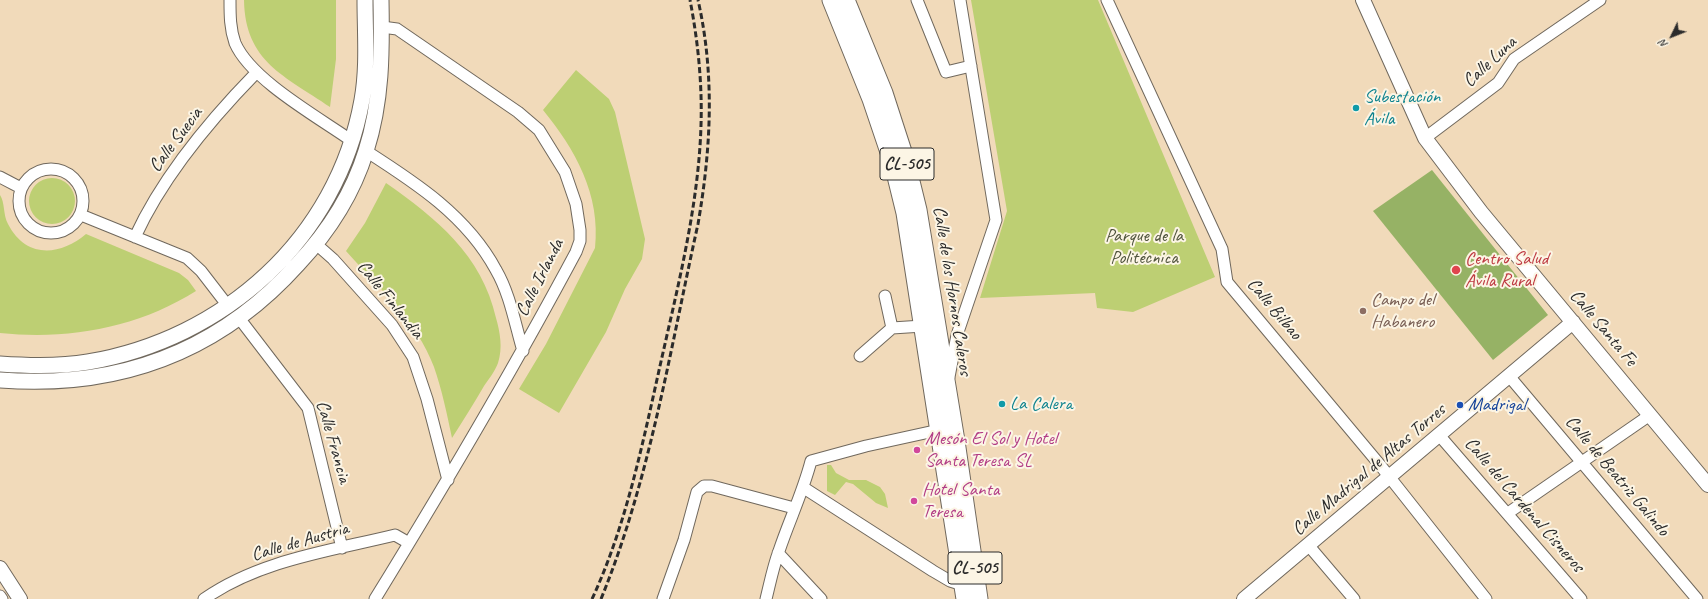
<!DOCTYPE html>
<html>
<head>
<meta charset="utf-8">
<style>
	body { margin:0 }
	#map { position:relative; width:1708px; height:599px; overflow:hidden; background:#f1daba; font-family:Caveat,sans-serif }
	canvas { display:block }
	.north { position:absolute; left:1652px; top:16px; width:40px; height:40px; -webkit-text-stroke:3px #fcf5e5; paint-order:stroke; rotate:227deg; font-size:11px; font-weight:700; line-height:16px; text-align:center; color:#2b2b2b }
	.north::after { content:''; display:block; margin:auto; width:14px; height:18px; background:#2b2b2b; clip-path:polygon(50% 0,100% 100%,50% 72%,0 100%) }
</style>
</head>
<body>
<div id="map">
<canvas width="1708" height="599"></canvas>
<div class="north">N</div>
</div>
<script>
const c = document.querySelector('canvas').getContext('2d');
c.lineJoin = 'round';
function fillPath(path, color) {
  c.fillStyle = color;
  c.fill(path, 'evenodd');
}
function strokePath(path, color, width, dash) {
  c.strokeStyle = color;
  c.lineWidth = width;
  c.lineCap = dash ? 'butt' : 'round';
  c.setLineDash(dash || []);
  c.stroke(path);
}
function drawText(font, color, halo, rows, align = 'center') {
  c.font = font + ' Caveat,sans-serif';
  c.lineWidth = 4;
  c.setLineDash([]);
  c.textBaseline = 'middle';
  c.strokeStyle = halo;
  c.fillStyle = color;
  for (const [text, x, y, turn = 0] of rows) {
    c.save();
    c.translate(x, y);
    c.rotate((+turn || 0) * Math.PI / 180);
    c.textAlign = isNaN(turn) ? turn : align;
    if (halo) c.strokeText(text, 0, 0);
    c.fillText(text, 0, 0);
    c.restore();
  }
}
fillPath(new Path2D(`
	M244 0H336V59L330 107C285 76 245 62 244 0Z
	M971 0H1098L1215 277 1133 312 1097 308 1095 293 980 298 1007 211Z
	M576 70 609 99 615 112 645 239 642 259 625 289 606 332 559 413 519 389 546 344 595 248C601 195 575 149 543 110Z
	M29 201a23 23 0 1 1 46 0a23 23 0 1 1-46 0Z
	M386 183C436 218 482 255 496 318 500 332 503 348 498 363 495 371 489 379 484 386 474 403 463 421 452 438 447 414 442 390 434 367 417 321 378 287 346 251L365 223Z
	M0 195C5 202 3 215 8 224 26 259 60 256 86 234L179 273 188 280 196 291C137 328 69 340 0 333Z
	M827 465H831L836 473 849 480H866L880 487 885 494 888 508 876 503 853 484 846 482 835 495 827 491Z`), '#bdcf73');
fillPath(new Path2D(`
	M1432 170 1548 315 1493 360 1373 211Z`), '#96b265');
const minor = new Path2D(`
	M230 0C230 15 230 29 235 43 251 80 318 117 352 141
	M917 0 946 72 971 66
	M1107 0 1222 249 1227 282 1380 465 1486 599
	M1425 138 1498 83 1514 59 1600 0
	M366 151C416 183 467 216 496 270 510 294 515 324 523 351
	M19 201a32 32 0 1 1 64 0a32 32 0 1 1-64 0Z
	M0 177 21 188
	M81 215 187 258 201 271 228 306
	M135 237C162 178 211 119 256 73
	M316 244 333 259 392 325 413 357 427 399 448 480
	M885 296 892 328
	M239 318 308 408 342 548
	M860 356 892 328 923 326
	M1509 376 1697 599
	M949 377 957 335 996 220 960 0
	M1439 435 1581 599
	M804 488 933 571 950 581 963 585
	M1508 513 1650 415
	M1309 546 1354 599
	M778 553 821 599
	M0 596 2 599
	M204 599C260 560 330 551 395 535L409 543
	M375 599C445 485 513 370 576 252L580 241V230L576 204 565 172 539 130 518 112 397 29 382 27
	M663 599 684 540 697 492 704 486H712L794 508
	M766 599C770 583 773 567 779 551 789 521 803 492 811 461L866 446 939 430`);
const tertiary = new Path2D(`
	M1363 0 1425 138 1481 212 1708 485
	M0 568 20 599
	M1244 599 1573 322`);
const secondary = new Path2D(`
	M0 364C29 366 59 367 88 362 224 339 337 239 362 100 368 67 365 33 365 0
	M0 380C118 389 218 353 298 264 328 232 353 193 366 151 382 101 382 52 381 0`);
const primary = new Path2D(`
	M831 0 871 99 893 164 905 213 965 599
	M846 0 884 93 906 161 918 210 956 441 979 599`);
strokePath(minor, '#70685d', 13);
strokePath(tertiary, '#70685d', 16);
strokePath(secondary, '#70685d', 17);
strokePath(primary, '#70685d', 19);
strokePath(minor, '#fff', 11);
strokePath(tertiary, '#fff', 14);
strokePath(secondary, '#fff', 15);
strokePath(primary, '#fff', 17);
strokePath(new Path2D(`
	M592 599C625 528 641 451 658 375 678 284 704 189 701 95 700 63 696 31 690 0
	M601 599C650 479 670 350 698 224 711 149 715 75 698 0`), '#2b2b2b', 3, [6, 3]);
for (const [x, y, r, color] of [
	[1356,108,4,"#0f9aa8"],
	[1456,270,5,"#e0444e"],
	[1363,311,4,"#8d6e63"],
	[1002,404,4,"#0f9aa8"],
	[1460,405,4,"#1a4fb4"],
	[917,450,4,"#d1479c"],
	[914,501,4,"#d1479c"]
]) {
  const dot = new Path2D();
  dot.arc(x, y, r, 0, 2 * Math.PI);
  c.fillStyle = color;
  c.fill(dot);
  strokePath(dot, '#fcf5e5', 1.5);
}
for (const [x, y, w] of [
	[907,164,54],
	[975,568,54]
]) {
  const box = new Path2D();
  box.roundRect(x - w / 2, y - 16, w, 32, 3);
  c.fillStyle = '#fcf5e5';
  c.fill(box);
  strokePath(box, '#2b2b2b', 1);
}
drawText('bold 18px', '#2b2b2b', null, [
	["CL-505",907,164],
	["CL-505",975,568]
]);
drawText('19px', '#2b2b2b', '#fcf5e5', [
	["Calle Luna",1490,62,-43],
	["Calle Suecia",176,140,-53],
	["Calle Irlanda",540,278,-63],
	["Calle de los Hornos Caleros",952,291,81],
	["Calle Finlandia",390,300,51],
	["Calle Bilbao",1274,309,50],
	["Calle Santa Fe",1603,328,50],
	["Calle Francia",333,442,74],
	["Calle Madrigal de Altas Torres",1369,470,-40],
	["Calle de Beatriz Galindo",1617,476,50],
	["Calle del Cardenal Cisneros",1524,505,49],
	["Calle de Austria",300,542,-16]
]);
drawText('19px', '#0d838f', '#fcf5e5', [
	["Subestación",1364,97],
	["Ávila",1364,119],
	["La Calera",1010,404]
], 'left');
drawText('19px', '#50543d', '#fcf5e5', [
	["Parque de la",1144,236],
	["Politécnica",1144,258]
]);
drawText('19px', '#be3a42', '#fcf5e5', [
	["Centro Salud",1465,259],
	["Ávila Rural",1465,281]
], 'left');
drawText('19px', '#785e54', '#fcf5e5', [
	["Campo del",1371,300],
	["Habanero",1371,322]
], 'left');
drawText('19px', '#164399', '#fcf5e5', [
	["Madrigal",1468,405]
], 'left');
drawText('19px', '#b23c85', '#fcf5e5', [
	["Mesón El Sol y Hotel",925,439],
	["Santa Teresa SL",925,461],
	["Hotel Santa",922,490],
	["Teresa",922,512]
], 'left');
</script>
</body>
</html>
